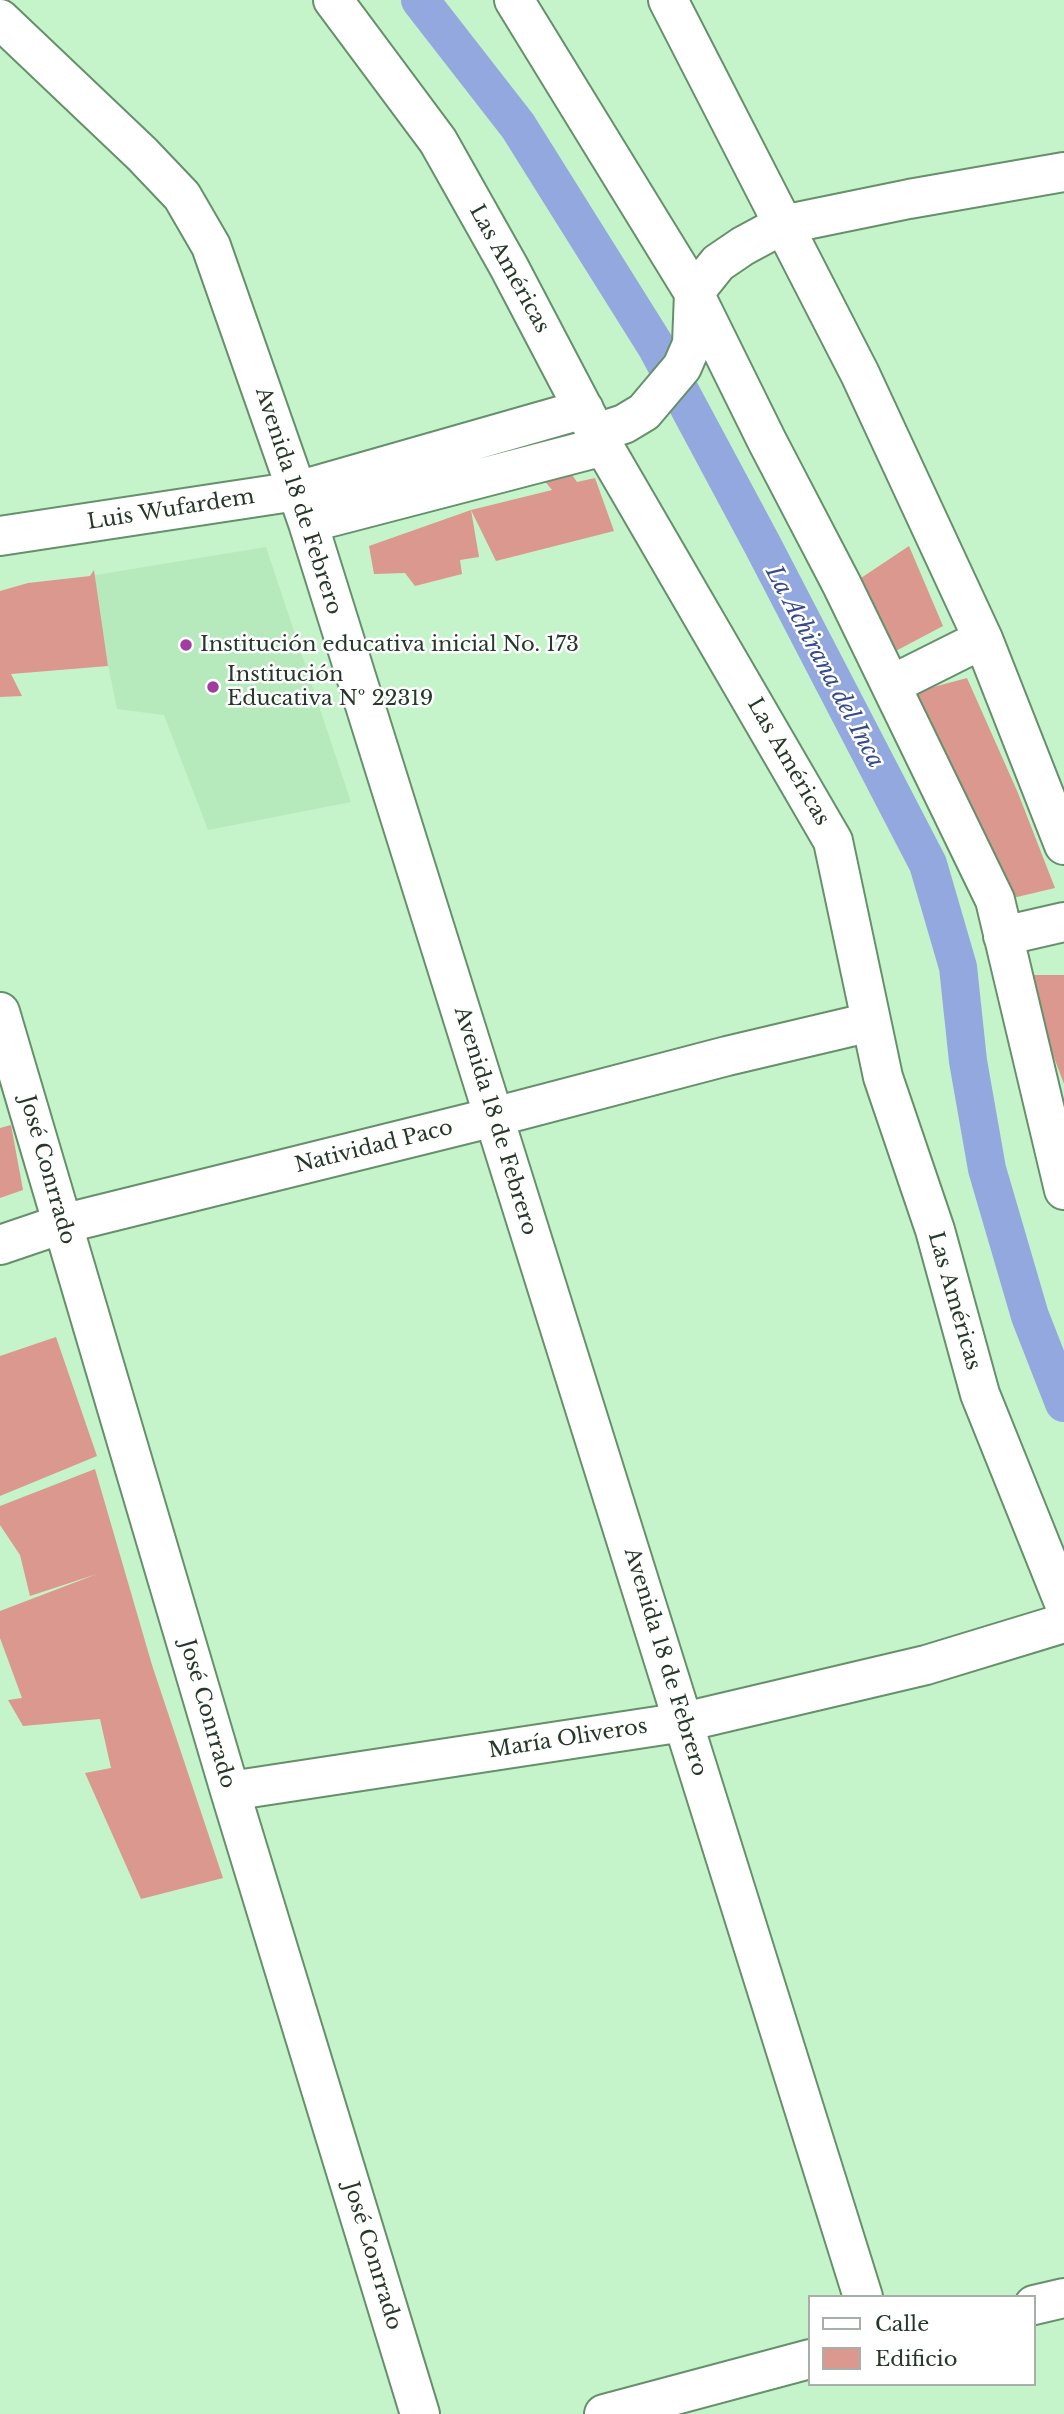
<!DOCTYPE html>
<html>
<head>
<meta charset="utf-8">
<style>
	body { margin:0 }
	#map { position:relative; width:1064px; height:2414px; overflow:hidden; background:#c5f3ca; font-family:"Libre Baskerville",serif }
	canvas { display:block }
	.legend { position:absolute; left:808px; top:2295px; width:228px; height:91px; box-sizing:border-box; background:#fff; border:2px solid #a8afa9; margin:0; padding:9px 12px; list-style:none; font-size:21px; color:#263829 }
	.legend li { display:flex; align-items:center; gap:14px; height:35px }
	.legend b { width:35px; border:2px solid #a8afa9 }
</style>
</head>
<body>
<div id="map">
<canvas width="1064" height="2414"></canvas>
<ul class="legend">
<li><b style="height:9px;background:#fff"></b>Calle</li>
<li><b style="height:19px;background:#db988f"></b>Edificio</li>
</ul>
</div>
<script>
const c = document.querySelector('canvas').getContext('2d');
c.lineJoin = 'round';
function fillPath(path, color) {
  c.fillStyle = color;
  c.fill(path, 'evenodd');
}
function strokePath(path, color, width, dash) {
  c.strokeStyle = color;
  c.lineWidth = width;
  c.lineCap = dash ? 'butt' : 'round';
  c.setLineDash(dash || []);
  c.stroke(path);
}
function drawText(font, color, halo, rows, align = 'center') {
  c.font = font + ' "Libre Baskerville",serif';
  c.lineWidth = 5;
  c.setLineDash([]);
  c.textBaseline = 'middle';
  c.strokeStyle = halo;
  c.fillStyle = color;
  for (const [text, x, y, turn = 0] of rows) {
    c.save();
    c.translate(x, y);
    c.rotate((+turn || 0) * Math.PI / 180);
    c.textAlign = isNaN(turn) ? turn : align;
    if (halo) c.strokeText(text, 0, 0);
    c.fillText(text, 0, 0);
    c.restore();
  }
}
fillPath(new Path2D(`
	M266 547 351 802 208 830 164 715 117 709 90 576Z`), '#b6eabc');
strokePath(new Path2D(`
	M420 0 518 126 657 348 762 544 928 864 958 967 968 1061 987 1169 1030 1316 1064 1403`), '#93a8de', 38);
fillPath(new Path2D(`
	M568 469 577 482 595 478 614 531 496 561 471 510 552 490 543 479Z
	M471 510 479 557 460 560 462 574 415 586 405 573 374 574 369 546Z
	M909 546 943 626 890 654 858 580Z
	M94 570 108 666 11 674 22 696 0 697V591L28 583 90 576Z
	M967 678 1018 793 1055 888 1000 901 911 693Z
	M1023 975H1064V1084Z
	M11 1125 23 1190 0 1198V1128Z
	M56 1337 97 1456 0 1496V1356Z
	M95 1469 152 1665 223 1878 141 1899 85 1773 111 1768 100 1719 23 1726 8 1700 22 1698 0 1638V1611L97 1574 30 1596 20 1555 0 1525V1506Z`), '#db988f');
const street = new Path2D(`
	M333 0 438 141 509 267 596 433 833 841 883 1077 935 1230 980 1394 1064 1603
	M514 0 694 293 767 441 842 585 995 900 1064 1190
	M668 0 860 374 983 639 1064 845
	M0 19 142 154 182 196 211 246 308 523 863 2297
	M596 433 624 424 644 412 682 367 692 344 694 293 718 263 743 246 782 225 909 199 1064 172
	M308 523 604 446
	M0 536 297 491 584 409
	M891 685 983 639
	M1003 936 1064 922
	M0 1012 230 1791 420 2414
	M0 1245 62 1224 494 1117 727 1056 871 1022
	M230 1791 684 1722 926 1665 1064 1623
	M1034 2305 1064 2298
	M604 2414 810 2359`);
strokePath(street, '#66906c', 42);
strokePath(street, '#fff', 38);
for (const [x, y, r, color] of [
	[186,645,7,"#a23ca1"],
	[213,687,7,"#a23ca1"]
]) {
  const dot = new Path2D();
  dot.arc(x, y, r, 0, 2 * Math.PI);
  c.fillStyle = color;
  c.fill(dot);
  strokePath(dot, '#fff', 2.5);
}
drawText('21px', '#263829', '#fff', [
	["Las Américas",509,269,61],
	["Avenida 18 de Febrero",298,501,72],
	["Luis Wufardem",171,510,-9],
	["Las Américas",788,762,60],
	["Avenida 18 de Febrero",495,1121,73],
	["Natividad Paco",374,1147,-14],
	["José Conrrado",47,1170,74],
	["Las Américas",954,1301,74],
	["Avenida 18 de Febrero",665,1662,73],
	["José Conrrado",207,1714,74],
	["María Oliveros",568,1739,-9],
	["José Conrrado",372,2256,73]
]);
drawText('21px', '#263829', '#fff', [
	["Institución educativa inicial No. 173",200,645],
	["Institución",227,675],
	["Educativa Nº 22319",227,699]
], 'left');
drawText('italic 23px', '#354a8c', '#fff', [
	["La Achirana del Inca",824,667,62]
]);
</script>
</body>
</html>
